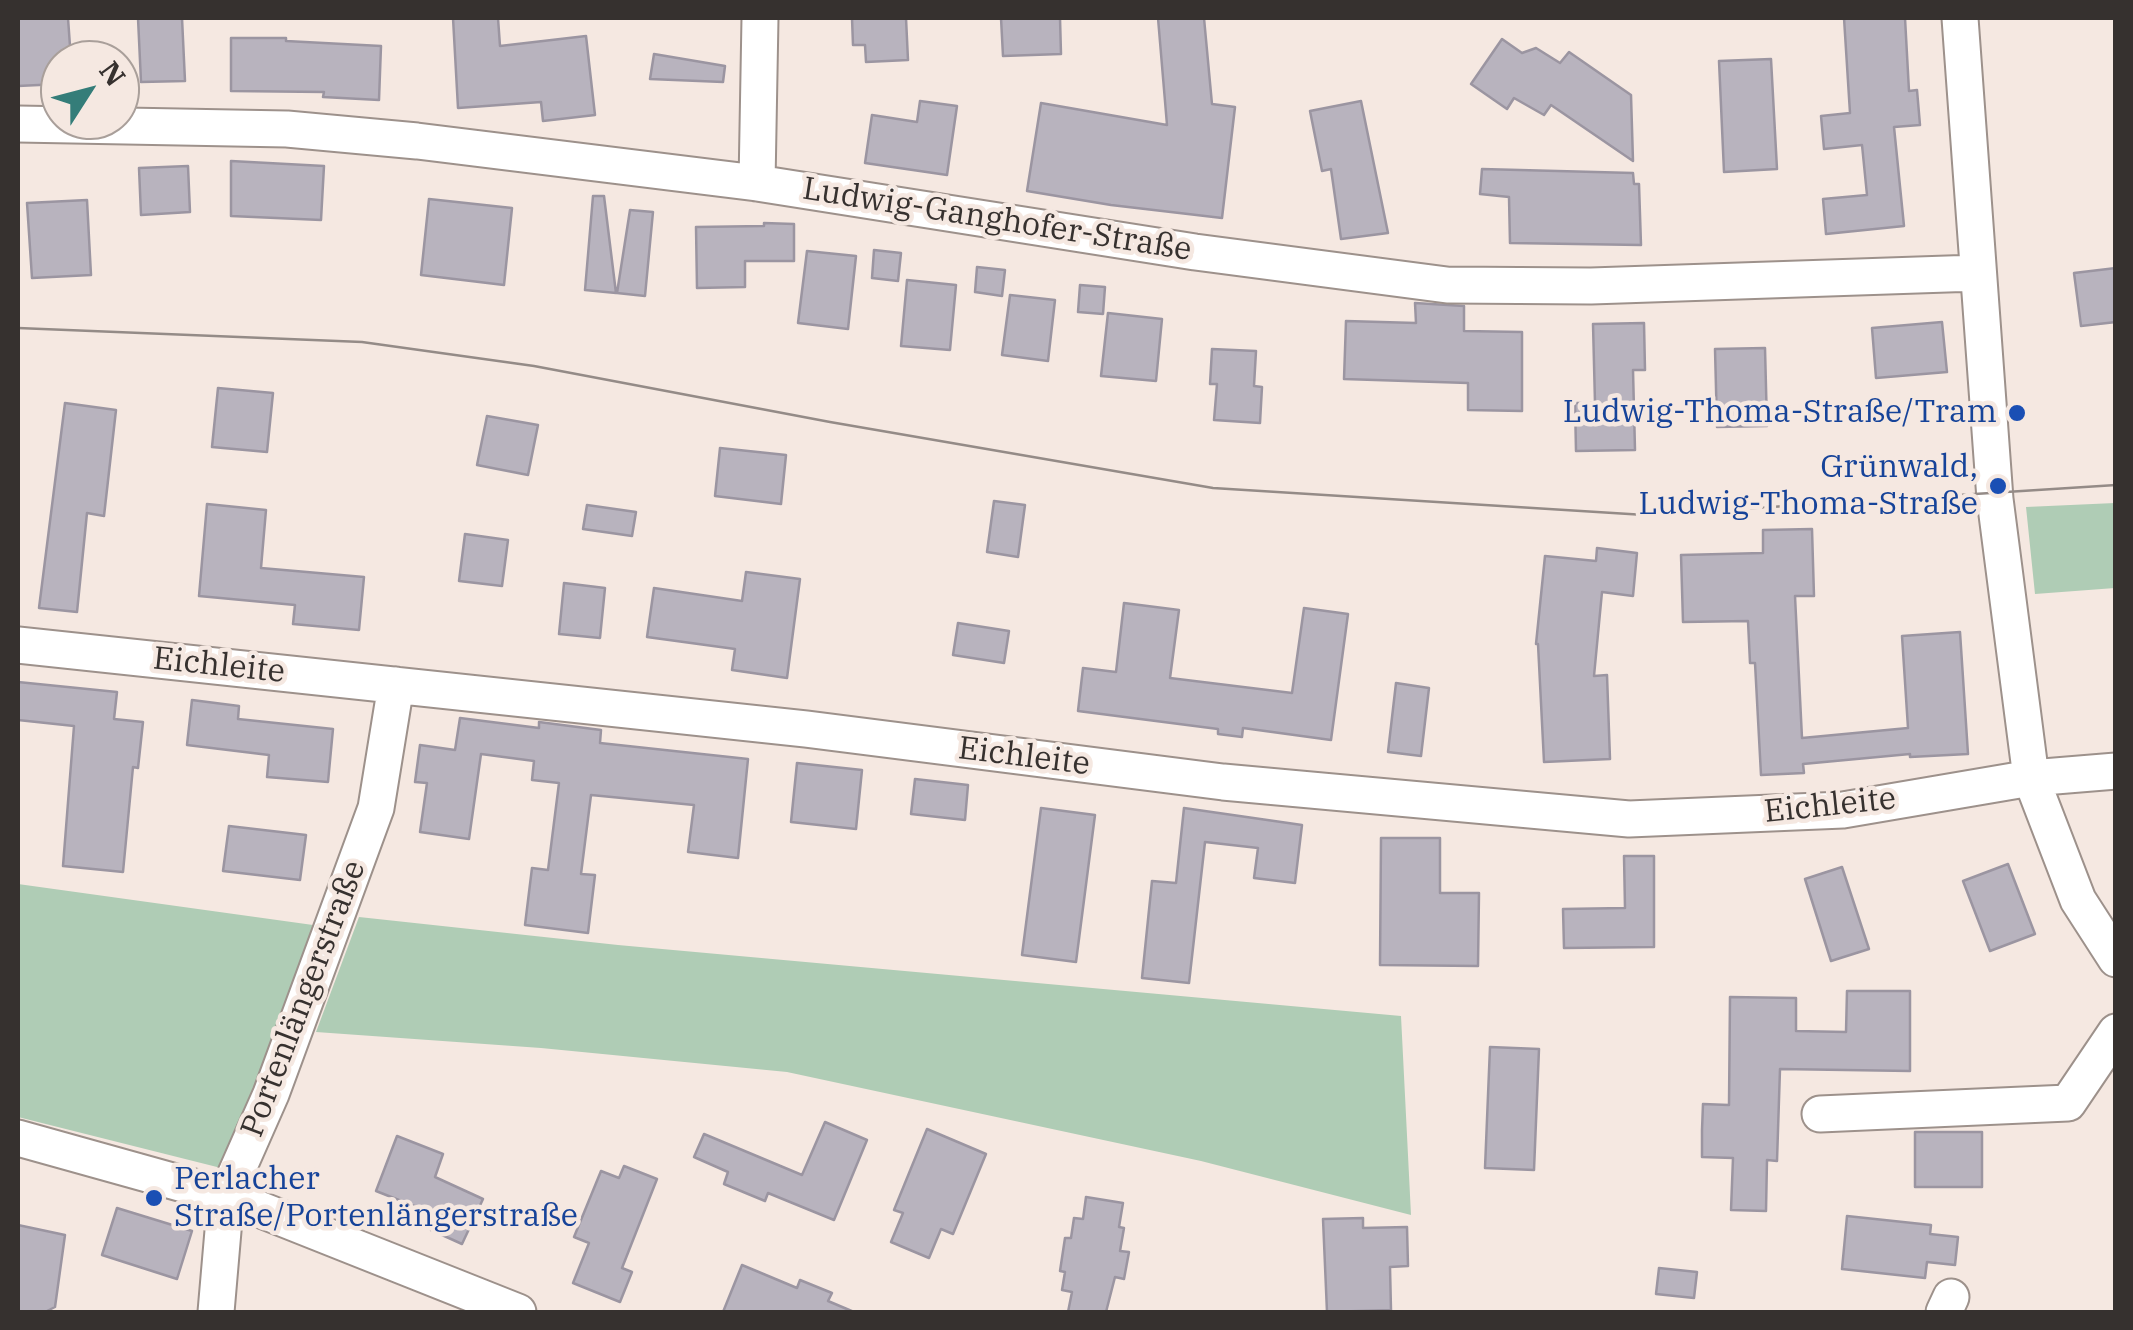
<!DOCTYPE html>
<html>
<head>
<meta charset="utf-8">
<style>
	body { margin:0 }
	#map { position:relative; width:2133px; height:1330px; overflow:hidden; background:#f5e8e1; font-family:"IBM Plex Serif",serif }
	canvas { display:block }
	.frame { position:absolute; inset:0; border:20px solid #36312f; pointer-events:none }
	.north { position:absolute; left:40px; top:40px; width:100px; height:100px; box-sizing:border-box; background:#f5e8e1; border:2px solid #a99f9a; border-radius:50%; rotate:54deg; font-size:28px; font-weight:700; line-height:40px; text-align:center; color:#36312f }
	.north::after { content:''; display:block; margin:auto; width:35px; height:45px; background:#347d79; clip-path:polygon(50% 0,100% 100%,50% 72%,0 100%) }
</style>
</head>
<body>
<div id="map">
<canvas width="2133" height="1330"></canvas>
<div class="frame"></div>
<div class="north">N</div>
</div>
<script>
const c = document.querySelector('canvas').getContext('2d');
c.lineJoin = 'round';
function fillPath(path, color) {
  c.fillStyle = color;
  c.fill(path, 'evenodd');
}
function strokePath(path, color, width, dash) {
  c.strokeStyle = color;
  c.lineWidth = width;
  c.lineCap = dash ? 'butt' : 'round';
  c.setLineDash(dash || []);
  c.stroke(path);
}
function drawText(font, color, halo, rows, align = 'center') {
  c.font = font + ' "IBM Plex Serif",serif';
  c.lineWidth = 9;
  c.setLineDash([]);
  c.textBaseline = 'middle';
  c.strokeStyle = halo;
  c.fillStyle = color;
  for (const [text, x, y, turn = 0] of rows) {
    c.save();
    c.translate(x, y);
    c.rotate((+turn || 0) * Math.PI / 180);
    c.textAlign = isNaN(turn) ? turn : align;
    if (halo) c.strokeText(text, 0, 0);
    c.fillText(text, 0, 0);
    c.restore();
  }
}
fillPath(new Path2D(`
	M2115 503V588L2035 594 2026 507Z
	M18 884 313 925 248 1104 221 1168 18 1117Z
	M359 917 618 945 1401 1016 1411 1215 1201 1161 787 1072 541 1048 316 1032Z`), '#afccb5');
const building = new Path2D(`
	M18 18H68L71 60H60V84L18 86Z
	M138 18H182L185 81 141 82Z
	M453 18H498L500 46 586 36 595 115 543 121 541 102 458 108Z
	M852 18H906L908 60 866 62 865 45H853Z
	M1001 18H1060L1061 54 1003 56Z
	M1158 18H1204L1212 104 1235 107 1222 218 1111 205 1027 191 1041 103 1167 125Z
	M1844 18H1905L1909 91 1917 90 1920 125 1894 127 1904 226 1826 234 1823 199 1867 195 1862 145 1824 149 1821 116 1850 113Z
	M231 38H286V41L381 46 379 100 323 97 324 92 231 91Z
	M1502 39 1522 53 1536 48 1560 63 1569 52 1631 95 1633 161 1551 105 1544 115 1514 98 1507 109 1471 84Z
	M654 54 725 66 723 82 650 79Z
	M1771 59 1777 169 1724 172 1719 61Z
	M920 101 957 106 947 175 865 163 872 115 917 122Z
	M1361 101 1388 233 1341 239 1331 169 1322 171 1310 111Z
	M231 161 324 166 321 220 231 216Z
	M188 166 190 212 141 215 139 168Z
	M1482 169 1633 173 1634 184H1639L1641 245 1510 243 1509 197 1480 194Z
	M593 196H604L616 293 585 290Z
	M429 199 512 208 504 285 421 275Z
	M87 200 91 275 32 278 27 203Z
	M630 210 653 212 645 296 617 293Z
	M764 223 794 224V261H745V287L697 288 696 227 764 226Z
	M874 250 901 253 898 281 872 278Z
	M807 251 856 256 848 329 798 323Z
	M977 267 1005 270 1002 296 975 292Z
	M2116 268V322L2081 326 2074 273Z
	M907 280 956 285 950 350 901 346Z
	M1080 285 1105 287 1103 314 1078 312Z
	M1010 295 1055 300 1048 361 1002 355Z
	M1415 303 1464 306V331L1522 332V411L1468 410V383L1344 379 1346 321 1416 323Z
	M1108 313 1162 319 1156 381 1101 376Z
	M1942 322 1947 372 1876 378 1872 328Z
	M1644 323 1645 370H1633L1635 450 1576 451 1575 403H1595L1593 324Z
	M1765 348 1767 426 1717 427 1715 349Z
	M1212 349 1256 351 1254 386 1262 387 1260 423 1214 420 1217 384H1210Z
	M218 388 273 393 267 452 212 447Z
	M65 403 116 410 104 516 87 513 77 612 39 608Z
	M487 416 538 425 528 475 477 465Z
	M720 448 786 455 781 504 715 496Z
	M994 501 1025 505 1018 557 987 552Z
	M207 504 266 510 261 568 364 577 359 630 293 624 295 605 199 596Z
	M587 505 636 512 632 536 583 529Z
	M1812 529 1814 596H1795L1802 738 1908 728 1902 636 1960 632 1968 754 1910 757V754L1803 764 1804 773 1761 775 1755 663H1750L1748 621 1683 622 1681 555 1763 553V530Z
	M465 534 508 540 502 586 459 581Z
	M1597 548 1637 553 1633 596 1602 592 1594 676 1607 675 1610 759 1544 762 1538 644H1536L1545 556 1596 561Z
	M746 572 800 579 787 678 732 670 735 649 647 637 654 588 742 601Z
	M564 583 605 588 600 638 559 634Z
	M1124 603 1179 610 1170 678 1292 693 1304 608 1348 614 1331 740 1243 728 1242 737 1218 734V729L1078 711 1083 668 1116 672Z
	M958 623 1009 631 1004 663 953 655Z
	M18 682 117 692 114 719 143 722 138 768 133 767 123 872 63 866 74 726 18 720Z
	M1396 683 1429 688 1421 756 1388 752Z
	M192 700 239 706 238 719 333 729 328 782 267 777 269 755 187 745Z
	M460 718 539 728V722L601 730 600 743 748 759 738 858 688 852 694 805 591 795 581 874 595 875 588 933 525 925 532 868 548 870 559 783 532 780 534 761 481 754 469 839 420 832 427 783 415 782 420 745 455 750Z
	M797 763 862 770 856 829 791 822Z
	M915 779 968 785 965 820 911 814Z
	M1041 808 1095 815 1076 962 1022 955Z
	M1184 808 1302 825 1295 883 1254 878 1258 848 1205 842 1189 983 1142 978 1152 881 1176 883Z
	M229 826 306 835 300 880 223 871Z
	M1381 838H1440V893H1479L1478 966 1380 965Z
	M1624 856H1654V947L1564 948 1563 909 1625 908Z
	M2008 864 2035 934 1990 951 1963 881Z
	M1842 867 1869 949 1831 961 1805 879Z
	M1847 991H1910V1071L1780 1069 1777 1161 1767 1160 1766 1211 1731 1210 1733 1158 1702 1157V1130L1703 1104 1729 1105 1730 997 1796 998V1031L1846 1032Z
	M1490 1047 1539 1049 1534 1170 1485 1168Z
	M825 1122 867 1140 834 1220 768 1193 765 1201 724 1184 728 1172 694 1157 704 1134 802 1175Z
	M927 1129 986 1154 953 1234 941 1229 929 1258 891 1242 903 1213 894 1210Z
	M1915 1132H1982V1187H1915Z
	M397 1136 443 1154 435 1177 483 1199 462 1244 431 1230 437 1215 376 1191Z
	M624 1166 657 1179 622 1268 632 1272 620 1302 573 1283 589 1243 574 1237 601 1171 619 1178Z
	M1086 1197 1123 1203 1119 1227 1124 1228 1120 1251 1129 1252 1124 1279 1115 1277 1106 1312H1068L1072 1292 1062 1290 1065 1272 1060 1271 1065 1238H1071L1074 1218 1083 1219Z
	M117 1208 192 1231 177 1279 102 1255Z
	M1847 1216 1931 1225 1930 1234 1958 1237 1955 1265 1927 1262 1925 1278 1842 1269Z
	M1363 1218V1228L1407 1227 1408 1266 1390 1267 1391 1310 1327 1312 1323 1219Z
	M18 1225 65 1235 55 1307 45 1312H18Z
	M742 1265 797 1288 800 1280 832 1293 828 1301 854 1312H723Z
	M1659 1268 1697 1272 1694 1298 1656 1294Z`);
fillPath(building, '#b8b3be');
strokePath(building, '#9b95a1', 2.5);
const street = new Path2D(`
	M1960 18 1995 499 2031 778 2078 900 2116 959
	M18 124 287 129 417 141 757 183 1195 252 1447 285 1591 286 1977 273
	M757 183 760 18
	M18 645 806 729 1223 782 1629 819 1843 810 2031 778 2116 771
	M1820 1114 2068 1103 2116 1032
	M18 1138 226 1196 518 1312
	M216 1312 226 1196 271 1094 376 808 396 685
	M1944 1312 1951 1297`);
strokePath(street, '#9d918b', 39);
strokePath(street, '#fff', 35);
strokePath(new Path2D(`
	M18 328 362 342 534 366 830 422 1213 488 1645 515 2116 485`), '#948b87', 2.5);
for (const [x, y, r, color] of [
	[2017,413,10,"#1a4fb4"],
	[1998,486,10,"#1a4fb4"],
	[154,1198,10,"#1a4fb4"]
]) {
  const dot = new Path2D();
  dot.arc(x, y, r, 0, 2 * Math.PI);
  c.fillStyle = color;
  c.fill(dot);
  strokePath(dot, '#f5e8e1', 4);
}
drawText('32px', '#36312f', '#f5e8e1', [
	["Ludwig-Ganghofer-Straße",997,220,9],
	["Eichleite",219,666,6],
	["Eichleite",1024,757,7],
	["Eichleite",1830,806,-6],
	["Portenlängerstraße",304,999,-69]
]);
drawText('32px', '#164399', '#f5e8e1', [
	["Ludwig-Thoma-Straße/Tram",1997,413],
	["Grünwald,",1978,468],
	["Ludwig-Thoma-Straße",1978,505],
	["Perlacher",174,1180,"left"],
	["Straße/Portenlängerstraße",174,1217,"left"]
], 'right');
</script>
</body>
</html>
